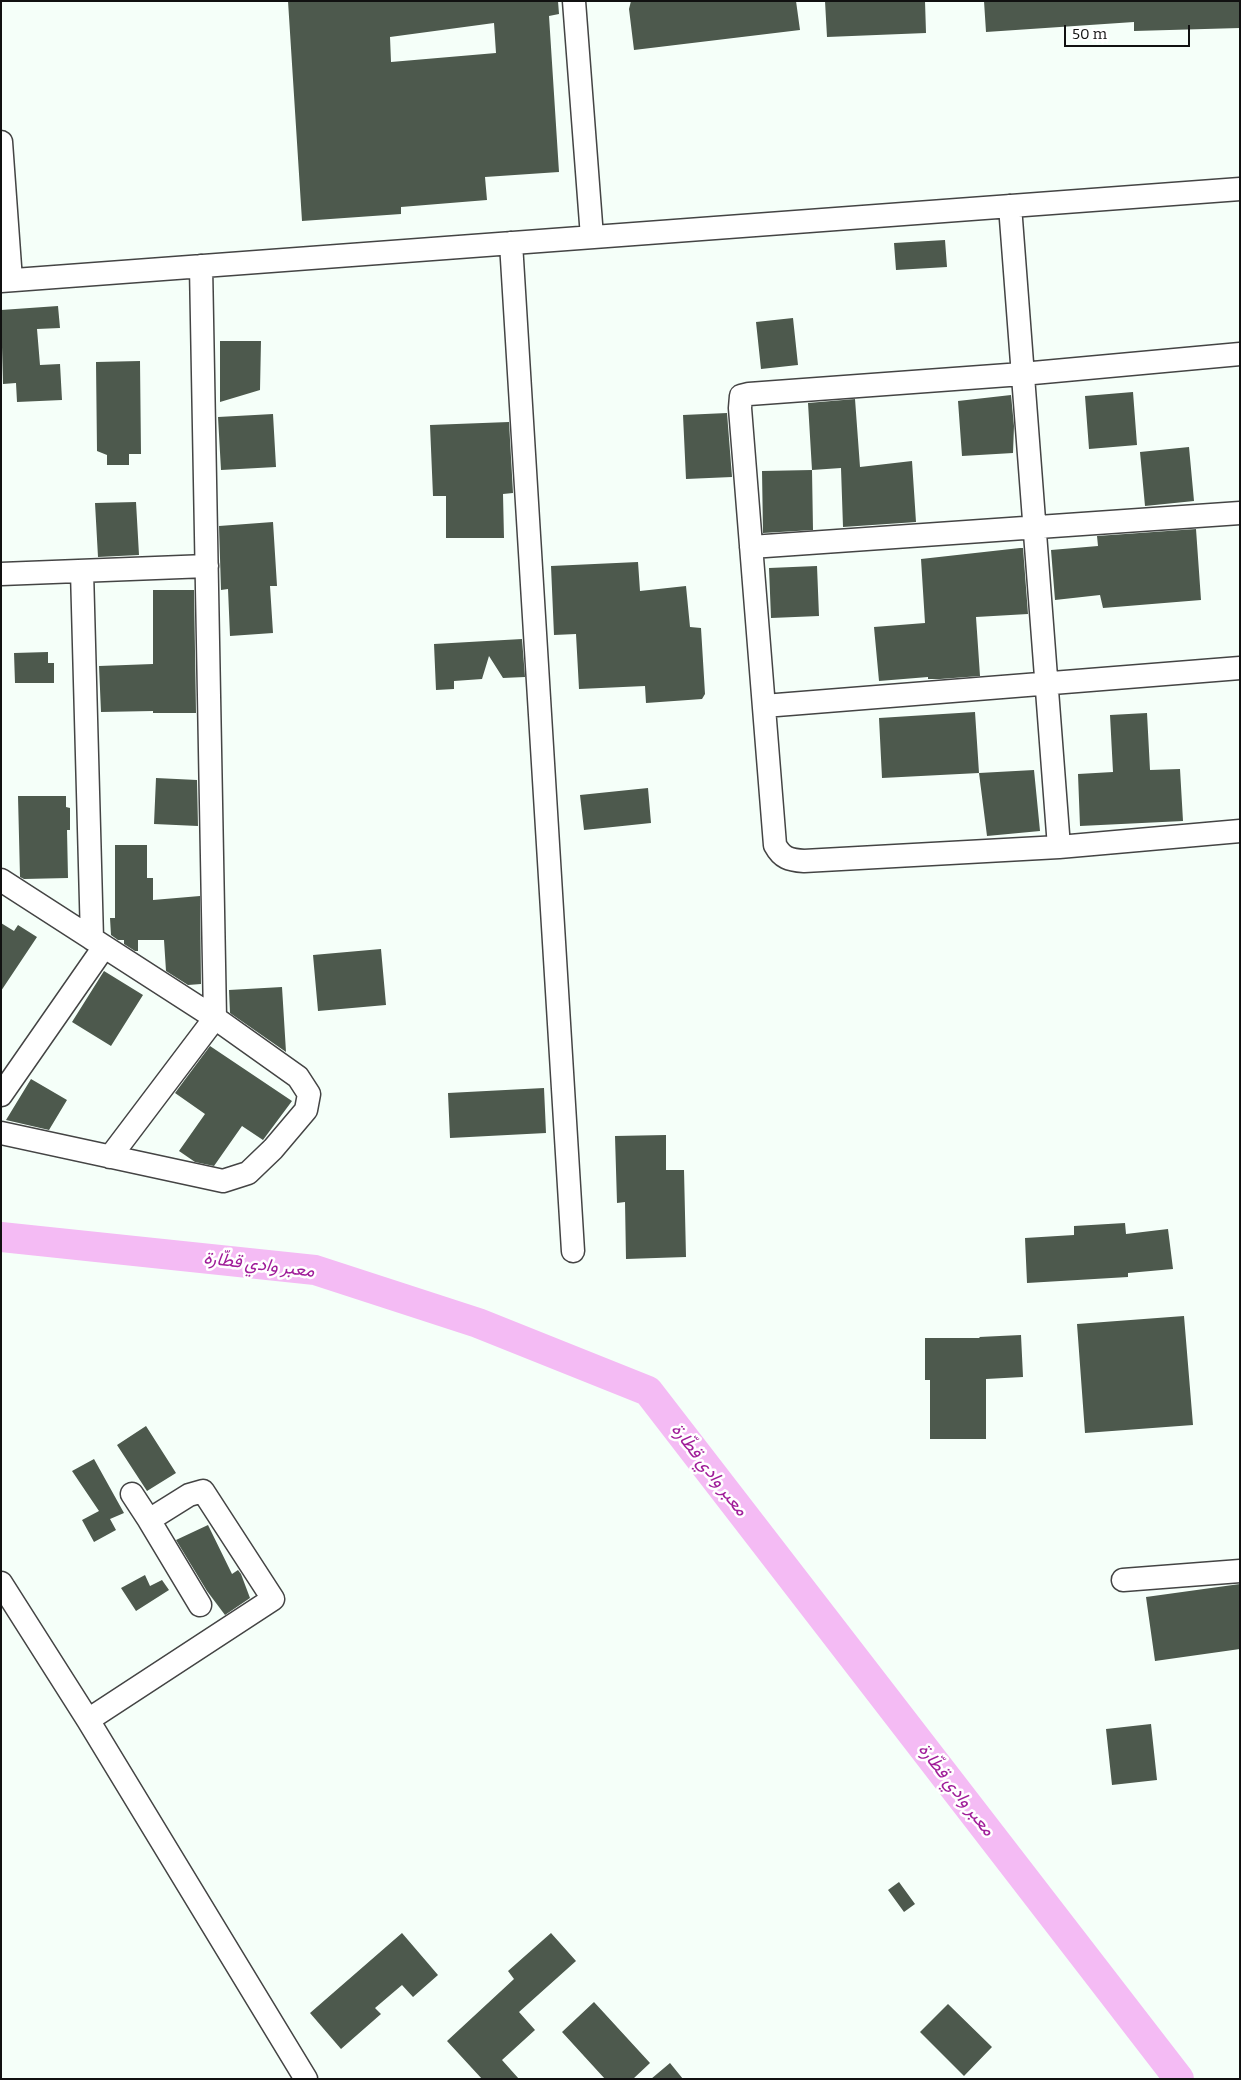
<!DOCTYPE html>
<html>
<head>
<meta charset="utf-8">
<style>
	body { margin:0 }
	#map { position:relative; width:1241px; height:2080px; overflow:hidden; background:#f5fff9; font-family:Bitter,serif }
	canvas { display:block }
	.frame { position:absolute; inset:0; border:2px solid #111; pointer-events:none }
	.scale { position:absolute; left:1064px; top:25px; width:126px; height:22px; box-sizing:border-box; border:2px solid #111; border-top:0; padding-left:6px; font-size:15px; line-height:18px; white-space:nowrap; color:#111; -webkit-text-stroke:4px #fff; paint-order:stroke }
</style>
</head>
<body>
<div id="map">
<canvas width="1241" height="2080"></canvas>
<div class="frame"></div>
<div class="scale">50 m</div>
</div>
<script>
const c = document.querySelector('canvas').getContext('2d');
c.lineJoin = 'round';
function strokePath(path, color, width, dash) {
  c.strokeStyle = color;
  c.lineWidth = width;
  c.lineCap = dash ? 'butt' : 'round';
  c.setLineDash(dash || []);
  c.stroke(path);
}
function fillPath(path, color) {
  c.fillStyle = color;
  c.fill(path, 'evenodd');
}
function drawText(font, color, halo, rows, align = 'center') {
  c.font = font + ' Bitter,Vazirmatn,serif';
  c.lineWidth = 5;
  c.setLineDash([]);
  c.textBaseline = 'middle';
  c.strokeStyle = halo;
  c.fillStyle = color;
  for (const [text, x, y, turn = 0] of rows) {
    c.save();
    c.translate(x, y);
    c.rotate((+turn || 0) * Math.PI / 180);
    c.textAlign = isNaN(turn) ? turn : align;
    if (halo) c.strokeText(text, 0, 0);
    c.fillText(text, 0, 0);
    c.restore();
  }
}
strokePath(new Path2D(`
	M1 1237 315 1270 478 1323 648 1391 1179 2079`), '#f4bbf4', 30);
fillPath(new Path2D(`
	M288 1H558L559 14 549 16 559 172 485 177 487 200 401 207V214L302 221ZM494 23 496 53 391 62 390 37Z
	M631 1H796L800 30 634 50 629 9Z
	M825 1H925L926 33 827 37Z
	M984 1H1240V28L1134 31V22L986 32Z
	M945 240 947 267 896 270 894 243Z
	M58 306 60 328 37 329 40 365 60 364 62 400 17 402 16 383 3 384 1 310Z
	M793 318 798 365 761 369 756 322Z
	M220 341H261L260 390 220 402Z
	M140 361 141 454H129V465H107V455L97 451 96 362Z
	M1133 392 1137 445 1089 449 1085 396Z
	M1011 395 1014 426 1013 453 962 456 958 401Z
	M855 399 860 467 912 461 916 522 843 527 841 468 812 470 808 403Z
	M727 413 732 477 686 479 683 415Z
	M273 414 276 467 221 470 218 417Z
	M509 422 513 493 503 494 504 538H446V496H433L430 425Z
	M1189 447 1194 501 1145 506 1140 452Z
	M812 470 813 530 763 533 762 471Z
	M136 502 139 555 98 557 95 503Z
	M273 522 277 586H270L273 633 230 636 228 589 221 590 219 526Z
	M1196 529 1201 600 1103 608 1100 595 1055 600 1051 550 1098 546 1097 536Z
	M1020 548H1023L1028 614 976 617 980 676 940 679H928V677L879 681 874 627 925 623 921 559Z
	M638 562 640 591 686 586 690 627 701 628 705 694 702 699 646 703 645 686 579 689 576 634 554 635 551 566Z
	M817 566 819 616 771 618 769 568Z
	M153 590H194L196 713H153V711L101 712 99 666 153 664Z
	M522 639 525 677 503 678 489 656 482 679 454 681V689L436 690 434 644Z
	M48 652V663H54V683H15L14 653Z
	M975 712 979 773 882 778 879 718Z
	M1147 713 1150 770 1180 769 1183 821 1080 826 1078 774 1113 772 1110 715Z
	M1034 770 1040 831 987 836 979 773Z
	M156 778 197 780 198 826 154 824Z
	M648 788 651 823 584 830 580 795Z
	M18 796H66V807L70 808V830H67L68 878 24 879 20 877Z
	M115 845H147V878H153V900L200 896 201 984 188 985 166 971 164 940H138V951H135L124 944V940H118L111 935 110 918H115Z
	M1 923 14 931 18 925 37 937 1 991Z
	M381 949 386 1005 318 1011 313 955Z
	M104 971 143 995 111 1046 72 1022Z
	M282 987 286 1052 230 1013 229 990Z
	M210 1046 292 1101 263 1140 242 1126 214 1166 195 1162 179 1151 205 1114 175 1093Z
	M31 1079 67 1100 49 1130 6 1120Z
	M544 1088 546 1133 450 1138 448 1093Z
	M666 1135V1170H684L686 1257 626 1259 625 1202 617 1203 615 1136Z
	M1125 1223 1126 1234 1168 1229 1173 1269 1128 1273V1277L1027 1283 1025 1238 1074 1235V1226Z
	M1184 1316 1193 1425 1085 1433 1077 1324Z
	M1021 1335 1023 1377 986 1379V1439H930V1380H925V1338H980L979 1337Z
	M146 1426 176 1473 147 1491 117 1445Z
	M94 1459 124 1513 110 1519 116 1530 94 1542 82 1520 99 1511 72 1471Z
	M208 1525 232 1574 238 1570 241 1574 250 1598 225 1615 207 1591 176 1540Z
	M145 1575 150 1586 162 1580 169 1590 136 1611 121 1588Z
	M1240 1584V1649L1155 1661 1146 1597Z
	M1151 1724 1157 1780 1112 1785 1106 1729Z
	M899 1882 915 1904 904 1912 888 1890Z
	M402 1933 438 1975 413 1997 402 1985 375 2008 381 2014 341 2049 310 2013Z
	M551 1933 576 1961 519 2012 535 2030 502 2060 519 2079H482L447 2041 514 1979 508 1971Z
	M594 2002 650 2063 633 2079H605L562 2032Z
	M948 2004 992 2047 964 2076 920 2032Z
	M670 2063 683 2079H651Z`), '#4d594d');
const minor = new Path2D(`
	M574 1 592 237
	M1 142 11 280
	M1010 206 1059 847
	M511 243 573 1251
	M1 281 1240 189
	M1240 354 1022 374 749 394 741 396 740 408 775 845C782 858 789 860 804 861L1059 847 1240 831
	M751 547 1240 513
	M82 571 92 939
	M1 574 207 566
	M764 706 1240 668
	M1 880 215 1018 298 1077 309 1094 306 1110 273 1149 248 1173 223 1181 1 1133
	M1 1095 104 947
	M110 1157 215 1018 201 266
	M132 1494 149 1520
	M1123 1580 1240 1571
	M1 1583 88 1720 306 2079
	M88 1720 273 1599 203 1491 189 1495 149 1520 200 1605`);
strokePath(minor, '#444', 25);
strokePath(minor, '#fff', 22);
drawText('italic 18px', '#a01d99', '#fff', [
	["معبر وادي قطّارة",259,1265,7],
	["معبر وادي قطّارة",709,1470,52],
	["معبر وادي قطّارة",956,1790,52]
]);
</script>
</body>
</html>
